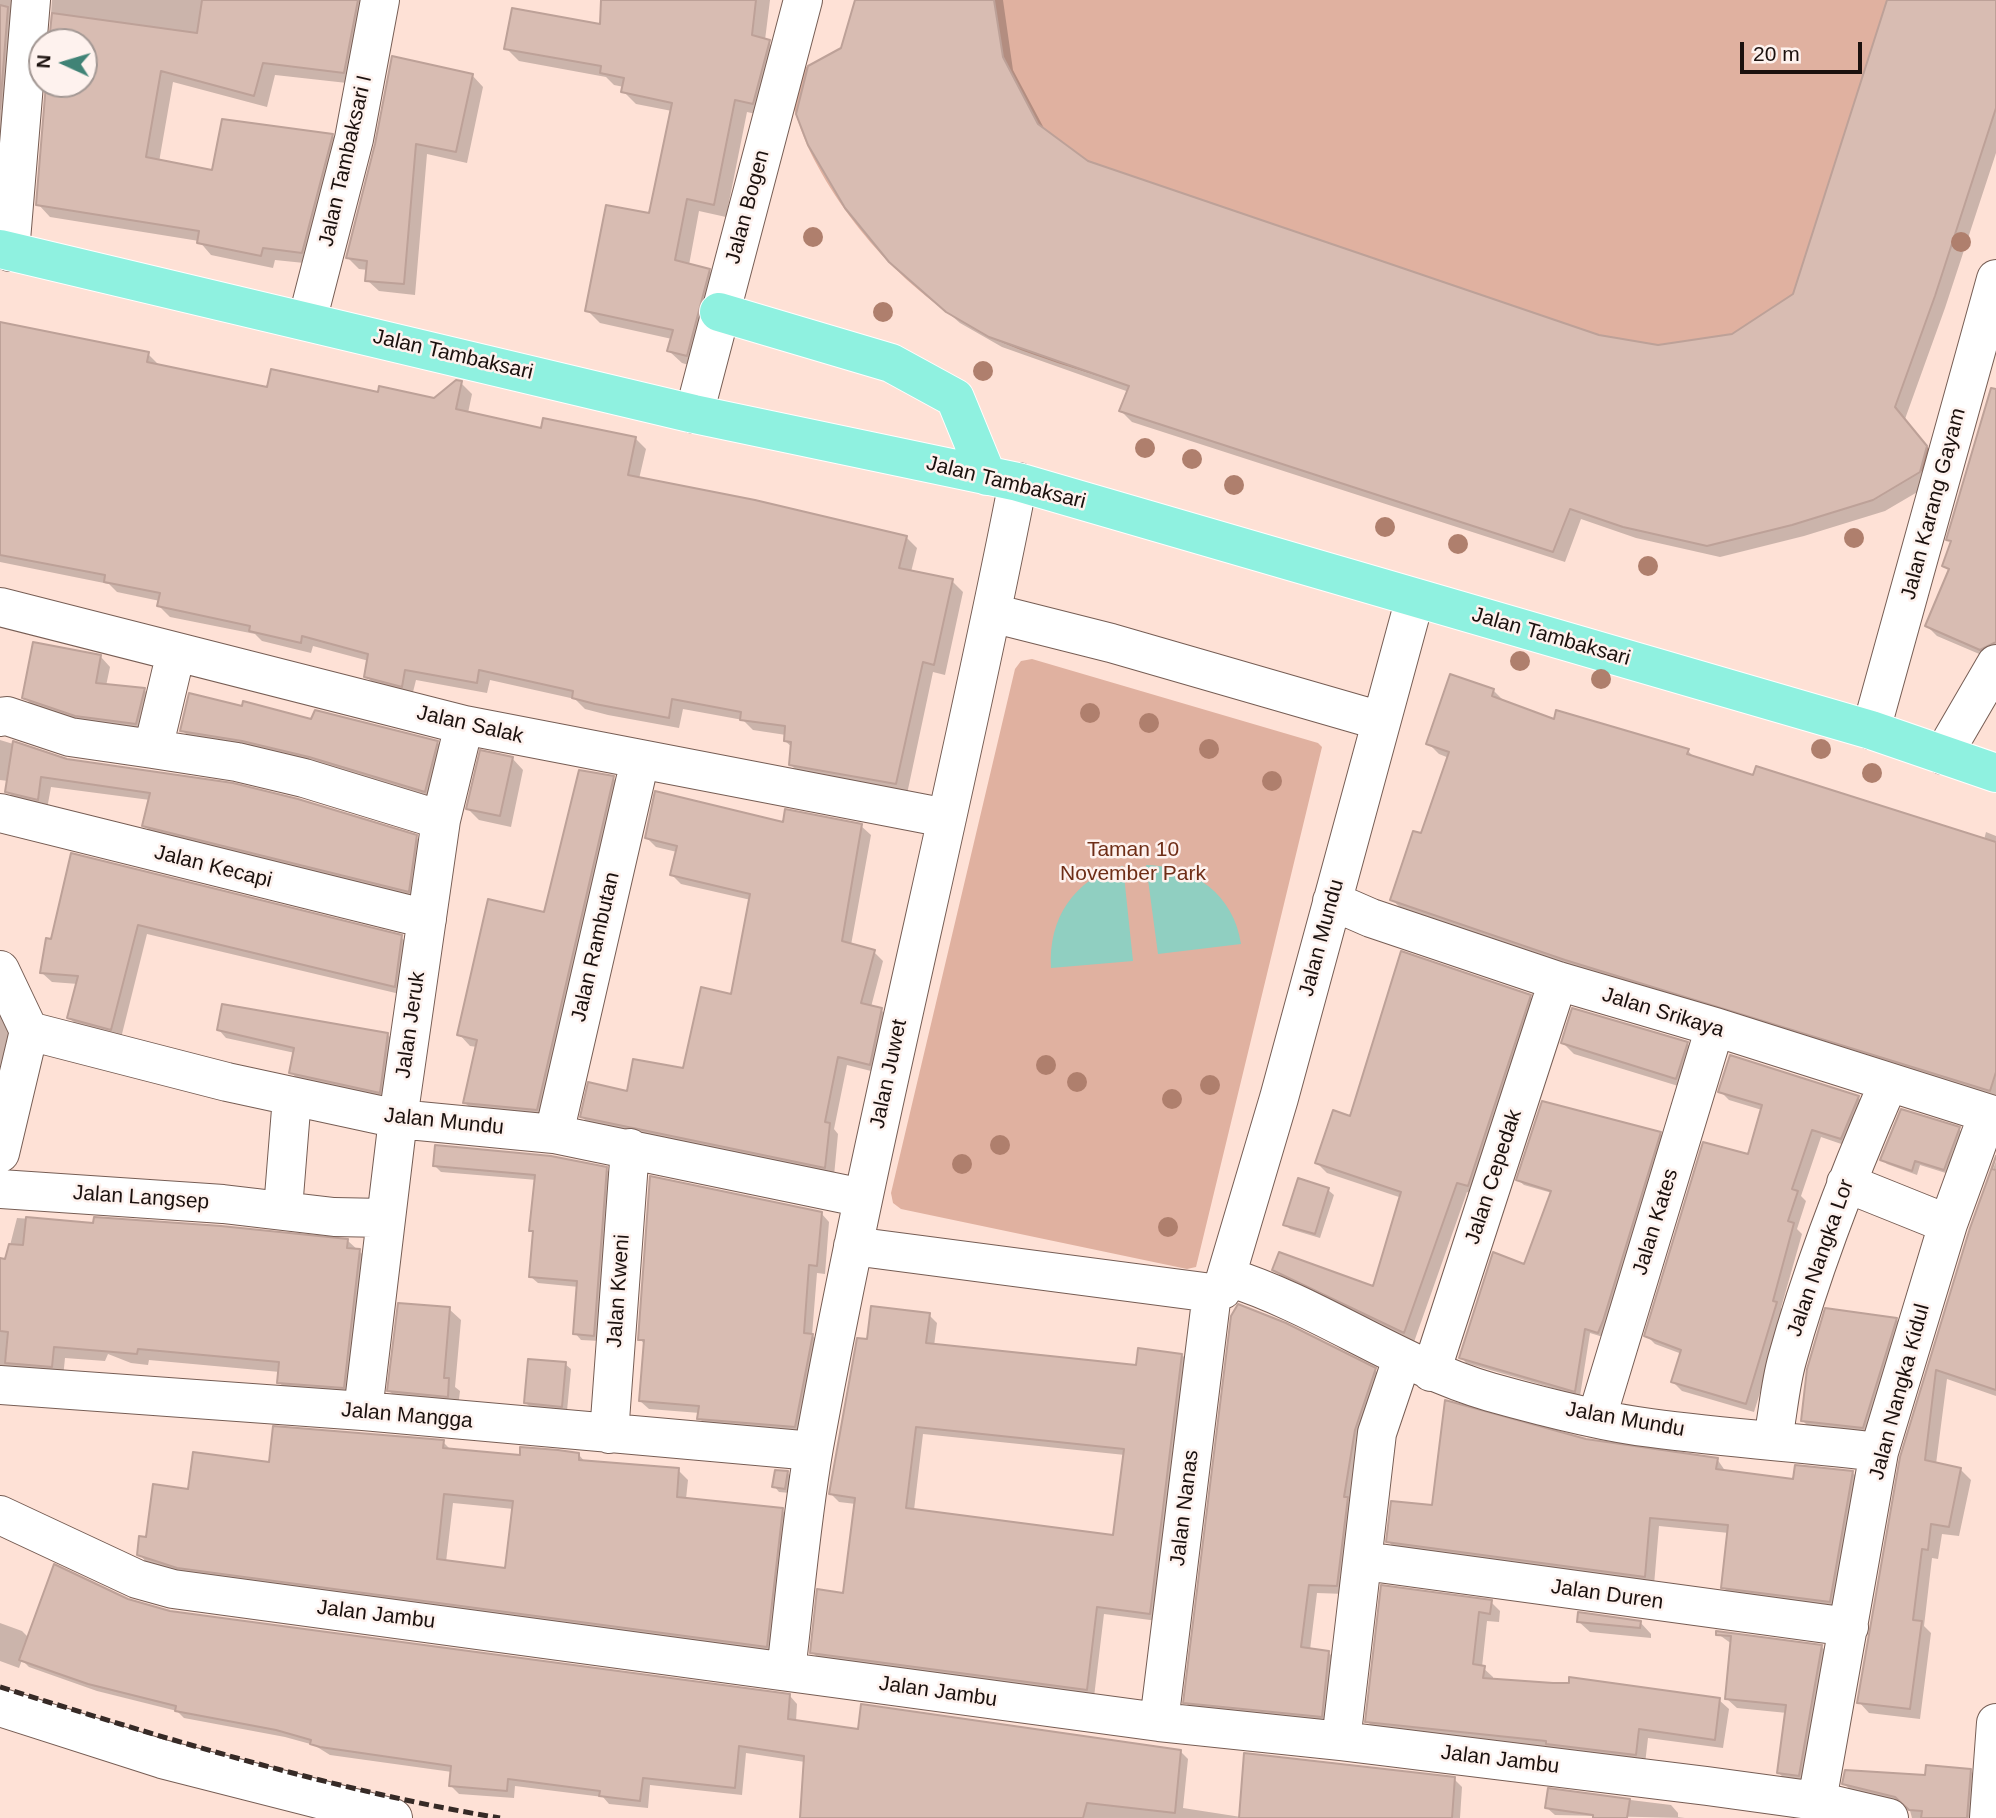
<!DOCTYPE html>
<html>
<head>
<meta charset="utf-8">
<style>
	body { margin:0 }
	#map { position:relative; width:1996px; height:1818px; overflow:hidden; background:#fee1d6; font-family:Helvetica,sans-serif }
	canvas { display:block }
	.north { position:absolute; left:28px; top:28px; width:70px; height:70px; box-sizing:border-box; background:#fef2ee; border:2px solid #a39894; border-radius:50%; rotate:274deg; font-size:19px; font-weight:700; line-height:28px; text-align:center; color:#1b110e }
	.north::after { content:''; display:block; margin:auto; width:24px; height:32px; background:#408376; clip-path:polygon(50% 0,100% 100%,50% 72%,0 100%) }
	.scale { position:absolute; left:1740px; top:42px; width:122px; height:32px; box-sizing:border-box; border:4px solid #1b110e; border-top:0; padding-left:9px; font-size:21px; line-height:24px; white-space:nowrap; color:#1b110e; -webkit-text-stroke:5px #fef2ee; paint-order:stroke }
</style>
</head>
<body>
<div id="map">
<canvas width="1996" height="1818"></canvas>
<div class="north">N</div>
<div class="scale">20 m</div>
</div>
<script>
const c = document.querySelector('canvas').getContext('2d');
c.lineJoin = 'round';
function fillPath(path, color) {
  c.fillStyle = color;
  c.fill(path, 'evenodd');
}
function strokePath(path, color, width, dash) {
  c.strokeStyle = color;
  c.lineWidth = width;
  c.lineCap = dash ? 'butt' : 'round';
  c.setLineDash(dash || []);
  c.stroke(path);
}
function drawText(font, color, halo, rows, align = 'center') {
  c.font = font + ' Helvetica,sans-serif';
  c.lineWidth = 5;
  c.setLineDash([]);
  c.textBaseline = 'middle';
  c.strokeStyle = halo;
  c.fillStyle = color;
  for (const [text, x, y, turn = 0] of rows) {
    c.save();
    c.translate(x, y);
    c.rotate((+turn || 0) * Math.PI / 180);
    c.textAlign = isNaN(turn) ? turn : align;
    if (halo) c.strokeText(text, 0, 0);
    c.fillText(text, 0, 0);
    c.restore();
  }
}
fillPath(new Path2D(`
	M855 0H1996L1895 406 1939 461 1873 500 1792 525 1707 546 1623 527 1570 509 1553 552 1119 411 1129 386C1083 370 1032 357 988 336 911 298 843 222 807 145 798 124 792 101 784 79L841 48Z
	M1032 659 1318 743 1322 747 1196 1267 1187 1269 901 1209 893 1203 891 1193 1015 669 1021 661Z`), '#e0b1a0');
fillPath(new Path2D(`
	M1146 865C1194 866 1234 895 1241 944L1158 954Z
	M1123 866 1133 961 1051 968C1048 919 1074 878 1123 866Z`), '#90cfc1');
fillPath(new Path2D(`
	M0 0H22L0 203Z
	M52 0H375L356 84 275 75 267 107 173 82 159 162 213 172 332 135 344 148 314 264 275 260 273 268 211 255 199 241 50 217 38 204 46 84H84V42H49Z
	M696 0H770L765 40 782 54 765 116 747 112 726 217 699 211 689 265 709 270 721 283 699 368 682 363 669 351 672 339 600 323 587 310 650 216 672 111 636 104 623 91 624 87 614 85 606 77 519 61 506 48 612 28Z
	M857 0H1003L1013 70 1046 132 1087 162 1598 337 1658 347 1733 335 1794 295 1889 0H1996V153L1945 308 1905 419 1937 459 1931 484 1885 511 1804 536 1720 557 1636 538 1581 519 1565 562 1132 422 1121 411 1129 392 1002 347 960 323 902 273 842 49Z
	M472 75 483 87 467 163 427 154 415 295 379 291 367 280 368 270 359 269 348 258 377 145Z
	M0 324 148 354 159 365 269 389 435 400 461 383 472 394 468 413 543 430 635 438 646 449 639 479 906 537 917 548 911 572 952 581 963 592 945 675 933 672 907 794 802 776 791 765 793 748 785 741 786 735 753 730 743 720 683 709 679 728 608 715 585 709 575 699 490 680 487 693 416 680 412 696 377 687 366 676 369 661 313 646 311 653 262 641 255 634 170 617 159 606 160 601 117 592 109 584 0 562Z
	M1990 391 1996 393V656L1991 659 1937 636 1927 626 1950 572 1944 566 1952 543 1948 539Z
	M101 657 110 667 106 686 144 690 154 699 146 733 86 725 34 707 24 697Z
	M1493 690 1504 701 1555 721 1688 751 1696 759 1755 777 1984 840 1986 832 1996 836V1099L1577 970 1403 910 1392 900 1422 836 1449 758 1439 754 1428 743Z
	M312 722 437 742 447 752 435 801 192 740 182 730Z
	M0 740 66 760 416 837 426 847 418 901 154 835 144 825 150 800 51 787 47 809 17 801 7 791 8 781 0 780Z
	M512 758 523 770 511 827 479 820 468 809Z
	M613 778 624 789 548 1121 477 1114 465 1103 477 1047 470 1046 459 1034 545 914Z
	M785 824 861 826 871 835 851 945 874 952 883 961 871 1007 881 1010 891 1019 879 1073 847 1065 834 1129 838 1134 834 1176 591 1126 582 1117 684 1070 733 996 751 900 681 884 672 875 677 852 656 847 646 837Z
	M73 855 401 937 411 947 404 995 147 934 121 1038 79 1027 69 1018 78 984 52 982 42 973Z
	M1530 996 1540 1006 1478 1195 1467 1192 1414 1342 1284 1279 1274 1269 1374 1289 1402 1198 1327 1173 1317 1163 1351 1118Z
	M0 1014 9 1033 5 1068 0 1067Z
	M219 1030 387 1034 395 1042 387 1099 298 1080 291 1072 295 1053 226 1038Z
	M1563 1043H1687L1698 1055 1688 1089 1574 1054Z
	M1720 1091 1858 1097 1867 1106 1850 1147 1821 1137 1801 1196 1806 1201 1797 1229 1802 1234 1781 1308 1785 1312 1754 1412 1682 1391 1673 1382 1682 1354 1655 1344 1646 1335 1749 1156 1762 1110 1729 1100Z
	M1959 1129 1964 1134 1949 1174 1920 1165 1917 1175 1887 1164 1882 1159Z
	M1660 1133 1665 1138 1603 1337 1590 1333 1580 1396 1466 1363 1461 1357 1525 1266 1552 1193 1524 1185 1518 1180Z
	M1996 1161V1396L1947 1379 1936 1464 1960 1469 1971 1480 1959 1536 1942 1534 1938 1559 1932 1558 1924 1626 1931 1633 1920 1719 1869 1713 1859 1702 1902 1458 1972 1228Z
	M435 1166 606 1169 612 1175 600 1341 581 1340 575 1333 579 1287 538 1283 531 1277 535 1234 531 1230 537 1180 441 1172Z
	M1328 1190 1334 1195 1320 1238 1290 1229 1285 1224Z
	M821 1213 829 1222 825 1274 817 1273 812 1335 821 1344 804 1435 708 1427 699 1418 700 1413 649 1409 640 1401 645 1345 640 1339Z
	M17 1218 348 1241 371 1262 355 1398 290 1394 279 1382 280 1372 149 1360 148 1365 131 1363 108 1354 105 1361 65 1358 63 1378 0 1379V1260L6 1261Z
	M449 1309 461 1320 455 1387 460 1391 458 1407 401 1402 389 1391Z
	M929 1315 937 1323 934 1346 1137 1367 1182 1355 1190 1363 1158 1621 1104 1614 1094 1697 820 1660 812 1652 844 1595 856 1504 839 1502 831 1494 868 1341ZM923 1434 1125 1455 1114 1537 914 1510Z
	M1896 1319 1907 1330 1875 1439 1814 1432 1802 1420Z
	M565 1364 571 1369 567 1411 531 1408 526 1403Z
	M1375 1370 1384 1379 1345 1594 1317 1593 1310 1650 1329 1653 1337 1661 1330 1725 1194 1711 1185 1702Z
	M1586 1441 1717 1459 1726 1472 1795 1481 1853 1473 1862 1482 1839 1611 1732 1596 1723 1587 1729 1533 1659 1526 1654 1585 1397 1551 1388 1541 1433 1507Z
	M443 1442 451 1450 521 1457 579 1455 586 1463 678 1470 688 1480 686 1499 782 1510 791 1519 776 1656 188 1576 148 1564 139 1554 190 1491 271 1464ZM453 1503 514 1509 506 1569 446 1562Z
	M787 1472 792 1478 790 1493 779 1492 774 1486Z
	M1383 1587 1491 1602 1500 1611 1499 1622 1487 1621 1482 1667 1493 1677V1681L1719 1700 1729 1709 1723 1748 1648 1738 1645 1764 1376 1731 1367 1721Z
	M127 1601 170 1612 790 1696 797 1704 796 1722 860 1732 1180 1751 1188 1759 1183 1808 1241 1817 1454 1779 1462 1787 1460 1818H1465H801L805 1762 746 1753 742 1795 650 1785 648 1808 609 1804 603 1797 515 1786 514 1798 459 1794 451 1786 452 1772 330 1755 314 1745 285 1737 184 1718 177 1711 97 1691 29 1667 22 1660 19 1668 0 1661V1623L22 1631 29 1638Z
	M1578 1621 1640 1622 1651 1634V1638L1590 1632Z
	M1718 1634 1822 1647 1831 1657 1809 1785 1788 1783 1779 1773 1787 1713 1737 1708 1727 1699 1732 1644Z
	M1970 1770 1977 1778 1974 1818H1912L1909 1807 1903 1804 1852 1791 1844 1784Z
	M1550 1790 1671 1805 1678 1813V1817L1685 1818 1555 1815 1547 1808Z`), '#0003');
const building = new Path2D(`
	M202 0H358L344 73 263 63 254 96 161 71 146 157 212 170 222 119 333 134 302 253 263 248 261 256 197 243 199 231 36 205 46 84H84V42H49L52 13 197 33Z
	M601 0H756L752 35 770 40 753 104 735 100 714 205 687 199 675 260 710 269 687 356 667 351 673 330 585 311 606 205 649 213 672 103 621 92 624 78 600 73 601 66 504 49 512 8 600 24Z
	M855 0H994L1003 57 1038 124 1088 161 1599 335 1658 345 1732 334 1793 294 1887 0H1996V108L1935 296 1895 407 1927 446 1920 472 1873 500 1792 525 1707 546 1623 527 1570 509 1553 552 1119 411 1129 386 989 337 946 312 889 262 845 208 808 145 796 114 808 66 841 48Z
	M0 5 8 7 0 109Z
	M392 56 473 74 456 152 416 144 404 284 365 281 367 261 346 258 375 144Z
	M0 322 149 352 147 362 267 387 271 369 378 392 379 386 434 398 456 380 462 381 456 409 541 428 543 418 636 437 628 475 755 500 907 536 899 568 953 579 934 665 923 662 896 784 789 765 791 742 784 741 785 726 740 720 741 712 672 699 669 718 595 704 572 698 573 691 479 670 477 683 405 670 402 687 364 677 368 654 302 636 301 643 249 631 250 626 157 606 160 593 104 582 105 575 0 555Z
	M1991 388 1996 389V642L1980 650 1925 626 1949 569 1942 566 1951 541 1946 540Z
	M33 642 101 655 96 683 145 688 136 724 75 716 22 698Z
	M1450 674 1494 689 1492 696 1554 719 1556 710 1689 749 1687 754 1753 775 1756 766 1996 842V1072L1990 1091 1565 960 1390 900 1413 831 1421 833 1449 752 1426 744Z
	M189 693 242 706 243 701 311 719 315 710 438 741 425 792 309 757 242 741 180 731Z
	M13 741 67 759 233 783 298 799 417 835 409 892 142 826 150 793 41 777 38 800 5 792Z
	M480 750 513 757 500 816 466 809Z
	M579 770 614 776 537 1110 463 1103 477 1040 457 1035 488 899 544 912Z
	M655 791 783 822 785 809 862 824 842 941 875 950 861 1003 882 1008 870 1065 838 1057 825 1122 830 1123 825 1168 580 1117 588 1082 627 1091 633 1059 683 1068 701 987 731 994 750 894 670 875 677 846 645 838Z
	M71 853 402 935 395 987 138 925 111 1030 67 1018 78 976 40 973 46 938 51 939Z
	M1401 951 1531 995 1468 1186 1457 1183 1404 1333 1272 1270 1279 1252 1373 1286 1401 1192 1315 1163 1333 1110 1350 1116Z
	M222 1004 388 1033 380 1093 289 1073 294 1048 217 1030Z
	M1572 1008 1688 1042 1676 1079 1561 1043Z
	M1730 1055 1859 1096 1841 1139 1812 1130 1792 1189 1798 1191 1788 1221 1794 1223 1773 1301 1777 1302 1746 1404 1671 1382 1681 1350 1644 1336 1703 1142 1748 1154 1762 1105 1718 1092Z
	M1542 1101 1661 1132 1603 1321 1598 1333 1585 1329 1575 1392 1459 1358 1493 1252 1524 1264 1551 1191 1516 1180Z
	M1901 1109 1960 1127 1944 1170 1915 1161 1912 1171 1880 1160Z
	M435 1145 551 1156 607 1167 594 1336 573 1334 577 1281 529 1277 533 1231H529L535 1175 433 1166Z
	M1996 1156 1992 1169 1996 1170V1390L1936 1370 1925 1460 1961 1468 1949 1527 1931 1524 1928 1550 1922 1549 1913 1620 1922 1621 1910 1709 1857 1703 1900 1457 1970 1228Z
	M650 1176 822 1212 817 1266 809 1265 804 1333 813 1334 795 1427 697 1419 699 1406 639 1401 644 1340H638Z
	M1298 1178 1329 1188 1315 1234 1283 1225Z
	M26 1217 93 1223 94 1217 221 1226 348 1239 347 1248 360 1249 344 1388 277 1383 279 1362 138 1349 137 1354 54 1347 52 1367 5 1363 8 1332 0 1331V1258L5 1259 9 1244 23 1245Z
	M398 1303 450 1307 444 1378H449L448 1397 387 1391Z
	M1238 1304 1286 1323 1376 1368 1355 1430 1344 1497H1348L1337 1586 1309 1585 1301 1647 1329 1651 1322 1717 1183 1703 1231 1316Z
	M871 1306 930 1313 926 1343 1136 1365 1138 1348 1182 1354 1150 1614 1097 1607 1087 1690 810 1653 817 1589 843 1593 855 1498 829 1494 857 1338 867 1339ZM916 1427 1124 1449 1113 1535 906 1508Z
	M1825 1308 1897 1318 1863 1428 1801 1421 1807 1369Z
	M528 1359 566 1362 562 1407 524 1403Z
	M1445 1400 1586 1439 1718 1458 1716 1469 1793 1479 1795 1465 1853 1471 1830 1602 1721 1588 1728 1525 1650 1518 1645 1577 1386 1542 1391 1501 1432 1505Z
	M273 1426 444 1440 443 1448 520 1455V1447L558 1450 579 1453V1460L679 1468 677 1497 783 1508 767 1647 177 1568 137 1555 139 1536 146 1537 153 1484 188 1489 193 1452 269 1462ZM444 1494 513 1501 505 1568 437 1559Z
	M775 1470 788 1471 785 1489 772 1487Z
	M54 1564 128 1599 170 1611 790 1694 788 1719 858 1729 861 1704 1181 1750 1175 1813 1087 1803 1083 1818H800L804 1756 739 1746 735 1788 643 1778 640 1801 599 1796 600 1791 508 1779 507 1791 449 1786 451 1766 320 1747 310 1744 311 1740 276 1730 175 1711 176 1706 88 1684 19 1660Z
	M1381 1585 1492 1600 1490 1614 1479 1612 1473 1664 1485 1666 1483 1678 1553 1683H1569V1677L1720 1698 1715 1740 1639 1729 1636 1755 1546 1744V1741L1365 1722Z
	M1578 1612 1641 1621 1640 1628 1577 1622Z
	M1716 1631 1822 1645 1799 1776 1777 1773 1786 1705 1725 1699 1731 1636 1716 1635Z
	M1244 1753 1455 1777 1452 1818H1239Z
	M1926 1765 1971 1769 1967 1818H1921L1922 1811 1909 1810 1895 1797 1842 1784 1845 1770 1925 1775Z
	M1548 1788 1630 1799 1627 1818H1593V1815L1545 1808Z`);
fillPath(building, '#d8bcb2');
strokePath(building, '#bda198', 2);
const minor = new Path2D(`
	M10 252 31 0
	M307 321 354 139 380 0
	M694 414 803 0
	M0 607 464 725 946 818
	M992 613 1111 643 1381 721
	M0 717 7 716 70 737 153 749 176 652
	M1871 730 1996 279
	M153 749 237 762 304 778 441 820
	M1943 755 1996 664
	M0 813 427 919
	M1332 901 1371 918 1558 981 1715 1027 1996 1116
	M0 970 29 1031 0 1153
	M29 1031 227 1082 398 1119 554 1134 863 1198
	M554 1134 640 760
	M1846 1183 1948 1224
	M0 1189 223 1204 334 1217 385 1218
	M283 1209 292 1097
	M853 1246 1212 1293 1222 1290 1279 1098 1415 598
	M1228 1277C1320 1306 1397 1365 1490 1392 1540 1406 1600 1422 1651 1428 1727 1438 1803 1443 1879 1452
	M1431 1372 1558 981
	M0 1385 363 1411 813 1451
	M363 1411 398 1119 441 820 464 725
	M1597 1417 1715 1027
	M609 1434 630 1148
	M1773 1439C1778 1413 1780 1385 1787 1360 1813 1265 1849 1174 1888 1084
	M0 1515 137 1579 173 1589 1159 1722 1341 1741 1707 1786 1817 1801 1889 1818
	M1364 1561 1849 1627
	M786 1671C795 1597 801 1521 814 1447 873 1123 955 805 1018 482
	M0 1707 162 1759 393 1818
	M1159 1722 1212 1293
	M1341 1741 1377 1433 1402 1359
	M1817 1801 1879 1452 1948 1224 1988 1114
	M1989 1818 1996 1723`);
const major = new Path2D(`
	M0 249 694 414 1018 482 1871 730 1996 773
	M719 312 891 363 955 398 987 476`);
strokePath(minor, '#765d54', 40);
strokePath(major, '#fff', 40);
strokePath(minor, '#fff', 38);
strokePath(major, '#8ff1e0', 38);
strokePath(new Path2D(`
	M0 1687C164 1738 331 1790 500 1818`), '#362a26', 5, [10, 5]);
c.fillStyle = '#af7f6d';
for (const [x, y] of [
	[813,237],
	[1961,242],
	[883,312],
	[983,371],
	[1145,448],
	[1192,459],
	[1234,485],
	[1385,527],
	[1854,538],
	[1458,544],
	[1648,566],
	[1520,661],
	[1601,679],
	[1090,713],
	[1149,723],
	[1209,749],
	[1821,749],
	[1872,773],
	[1272,781],
	[1046,1065],
	[1077,1082],
	[1210,1085],
	[1172,1099],
	[1000,1145],
	[962,1164],
	[1168,1227]
]) {
  c.beginPath();
  c.arc(x, y, 10, 0, 2 * Math.PI);
  c.fill();
}
drawText('21px', '#1b110e', '#fef2ee', [
	["Jalan Tambaksari I",346,161,-77],
	["Jalan Bogen",748,207,-75],
	["Jalan Tambaksari",453,355,13],
	["Jalan Tambaksari",1006,483,14],
	["Jalan Karang Gayam",1934,504,-75],
	["Jalan Tambaksari",1551,637,16],
	["Jalan Salak",470,725,13],
	["Jalan Kecapi",213,867,14],
	["Jalan Mundu",1322,938,-75],
	["Jalan Rambutan",596,947,-77],
	["Jalan Srikaya",1663,1013,17],
	["Jalan Jeruk",411,1025,-82],
	["Jalan Juwet",889,1074,-78],
	["Jalan Mundu",444,1122,6],
	["Jalan Cepedak",1494,1177,-72],
	["Jalan Langsep",141,1198,4],
	["Jalan Kates",1656,1222,-73],
	["Jalan Nangka Lor",1821,1258,-71],
	["Jalan Kweni",619,1291,-86],
	["Jalan Nangka Kidul",1900,1392,-75],
	["Jalan Mangga",407,1416,5],
	["Jalan Mundu",1625,1420,10],
	["Jalan Nanas",1185,1508,-83],
	["Jalan Duren",1607,1595,8],
	["Jalan Jambu",376,1615,7],
	["Jalan Jambu",938,1692,8],
	["Jalan Jambu",1500,1760,7]
]);
drawText('21px', '#6e2e17', '#fef2ee', [
	["Taman 10",1133,850],
	["November Park",1133,874]
]);
</script>
</body>
</html>
